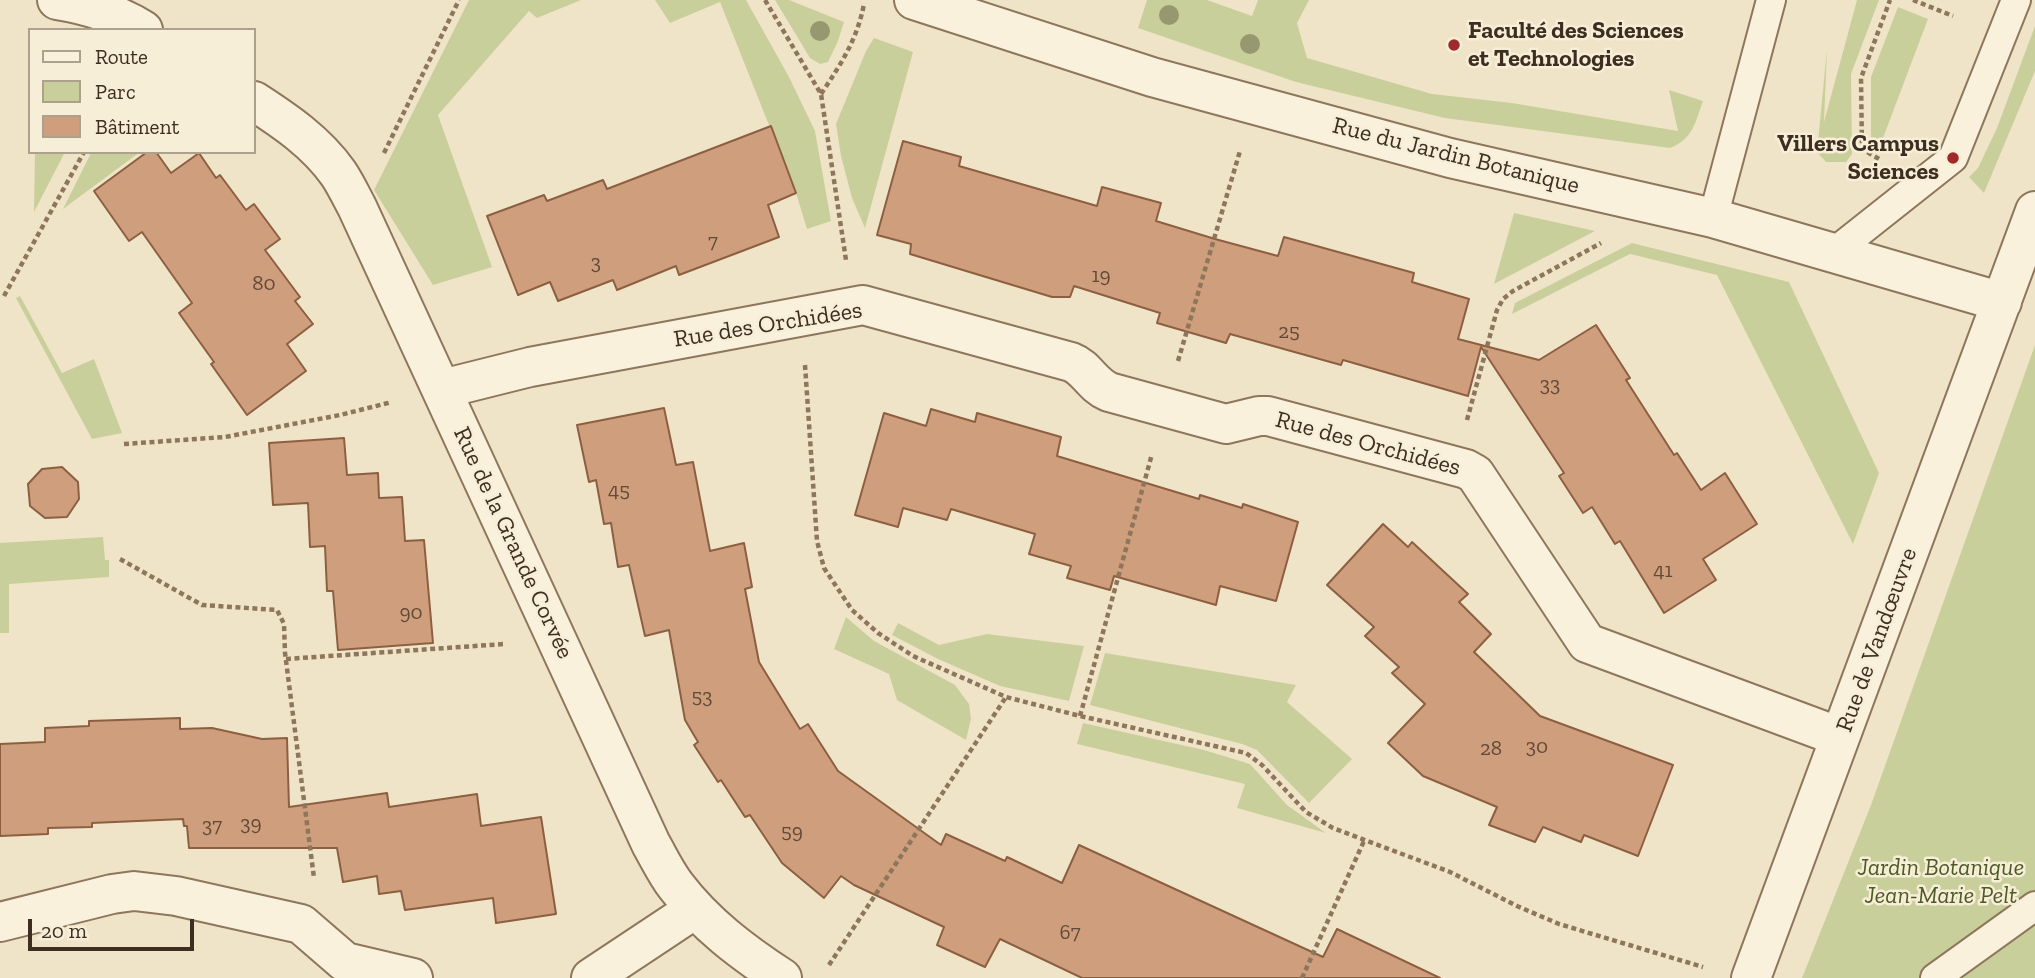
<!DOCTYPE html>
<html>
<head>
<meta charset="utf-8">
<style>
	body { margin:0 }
	#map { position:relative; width:2035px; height:978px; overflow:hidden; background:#f0e4c8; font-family:"Zilla Slab",serif }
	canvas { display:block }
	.legend { position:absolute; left:28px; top:28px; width:228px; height:126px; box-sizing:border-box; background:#f7eed8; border:2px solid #ada18e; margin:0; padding:9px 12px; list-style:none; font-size:21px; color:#3d2e20 }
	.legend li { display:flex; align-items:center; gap:14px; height:35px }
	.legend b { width:35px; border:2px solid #ada18e }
	.scale { position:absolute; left:28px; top:919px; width:166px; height:32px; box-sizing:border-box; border:4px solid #3d2e20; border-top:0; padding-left:9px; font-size:21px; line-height:24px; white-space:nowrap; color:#3d2e20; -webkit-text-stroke:5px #f7eed8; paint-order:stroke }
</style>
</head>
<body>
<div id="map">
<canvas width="2035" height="978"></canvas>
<ul class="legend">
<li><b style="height:9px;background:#faf1dc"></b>Route</li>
<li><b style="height:19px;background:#c9cf9b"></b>Parc</li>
<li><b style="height:19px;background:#cf9f7d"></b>Bâtiment</li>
</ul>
<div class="scale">20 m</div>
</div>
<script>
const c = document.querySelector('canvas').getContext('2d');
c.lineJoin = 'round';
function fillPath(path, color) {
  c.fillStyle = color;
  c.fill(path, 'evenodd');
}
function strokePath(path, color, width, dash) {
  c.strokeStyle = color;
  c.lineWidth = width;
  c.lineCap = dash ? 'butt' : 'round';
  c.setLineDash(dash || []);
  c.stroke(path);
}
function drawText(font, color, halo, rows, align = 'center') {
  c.font = font + ' "Zilla Slab",serif';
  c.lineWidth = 5;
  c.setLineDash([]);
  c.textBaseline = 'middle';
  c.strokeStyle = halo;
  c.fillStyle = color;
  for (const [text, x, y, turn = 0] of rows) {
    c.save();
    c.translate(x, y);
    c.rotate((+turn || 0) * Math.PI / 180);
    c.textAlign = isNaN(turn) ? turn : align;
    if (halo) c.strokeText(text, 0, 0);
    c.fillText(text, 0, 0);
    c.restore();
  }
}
fillPath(new Path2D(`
	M469 0H581L537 18 529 11 438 115 492 267 433 285 374 190Z
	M655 0H746L789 77 815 131 831 221 807 229 796 193 720 2 670 23Z
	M775 0H789L844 22 838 41 828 62 820 64 810 58Z
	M1147 0H1207L1252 16 1258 0H1309L1297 23 1307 58 1432 94 1512 103 1678 131 1669 90 1703 101C1695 123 1693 139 1670 148L1445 118 1296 82 1138 28Z
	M1857 0H1879L1851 74 1852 154 1846 162H1826L1817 152 1827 49 1824 122Z
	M1898 7 1928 19 1880 146 1873 144 1871 136V77Z
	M2035 26V71L1984 193 1969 177 1978 168 1997 128Z
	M874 38 913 52 865 228 852 198 841 156 836 124 866 51Z
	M35 152H65L34 212Z
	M91 152H140L63 209 90 155Z
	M1514 213 1595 231 1494 284Z
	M1632 243 1789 282 1879 473 1853 544 1717 275 1630 254 1512 314 1515 303Z
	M20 296 62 373 94 359 122 433 92 439 16 298Z
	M2035 345V978H1802L1871 805Z
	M103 537 105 560H109V577L9 584V633H0V543Z
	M846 617 874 641 955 685 969 704 971 719 966 740 897 700 889 674 834 649Z
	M898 623 939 645 987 634 1084 646 1069 701 1000 686 938 659 892 635Z
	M1105 653 1296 685 1287 702 1352 759 1309 803 1257 750 1242 744 1090 705Z
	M1083 723 1204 750 1250 764 1287 805 1326 833 1237 808 1245 784 1077 744Z`), '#c9cf9b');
const building = new Path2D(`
	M771 126 796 193 768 205 779 237 679 275 676 266 617 290 613 280 558 301 550 282 518 295 487 216 544 195 547 201 603 180 607 189Z
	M903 141 961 157 959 166 1097 206 1102 187 1161 203 1156 221 1215 239 1278 256 1284 237 1414 273 1412 282 1469 299 1458 339 1539 360 1596 325 1630 378 1626 380 1674 455 1677 453 1701 490 1725 473 1757 524 1703 559 1716 580 1664 613 1620 541 1615 544 1592 507 1583 513 1559 476 1564 473 1481 347 1468 396 1343 360 1341 365 1230 334 1226 343 1157 323 1160 313 1074 286 1070 297H1052L910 254 911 244 877 235Z
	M147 152H156L171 173 199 153 216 178 220 175 246 210 254 204 280 239 265 250 300 297 295 301 313 324 287 344 306 371 247 415 211 364 214 362 179 313 192 303 142 232 129 241 94 191Z
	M664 408 676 465 693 462 710 551 744 543 752 587 745 589 759 662 800 729 808 724 838 771 941 845 946 834 1005 861 1007 857 1062 883 1079 845 1323 957 1337 929 1440 978H1082L1000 939 985 967 937 945 944 927 854 885 841 876 824 898 782 863 750 815 745 817 721 780 718 782 694 745 698 742 685 720 669 630 645 636 629 565 618 567 611 523 604 524 596 480 589 482 577 425Z
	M931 409 975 422 977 413 1061 437 1057 456 1199 499 1200 495 1242 508 1243 504 1298 522 1276 601 1220 586 1216 605 1114 576 1110 590 1067 578 1071 566 1029 554 1035 534 951 509 947 520 903 508 898 527 855 515 884 413 926 426Z
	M344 438 347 475 378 473 379 498 402 497 405 541 424 540 433 643 338 650 333 591H327L325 546 310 547 308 503 273 505 269 443Z
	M62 467 78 482 79 499 67 517 45 518 30 506 28 484 42 469Z
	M1383 524 1408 547 1412 542 1468 594 1459 602 1491 634 1474 652 1540 716 1673 765 1638 856 1584 835 1581 842 1543 827 1535 842 1489 825 1497 807 1423 776 1388 743 1425 704 1392 673 1399 667 1365 636 1374 627 1327 585Z
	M180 718V729L212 728 262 739 287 738 289 807 387 793 389 807 477 794 481 826 541 817 556 914 496 923 493 898 405 910 401 891 379 894 377 876 343 882 337 848H189L187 826H184L183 819 92 823V827L48 828V834L0 836V744L45 742V728L89 726V721Z`);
fillPath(building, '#cf9f7d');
strokePath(building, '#8d5f41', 2);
const lane = new Path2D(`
	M1713 218 1771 0
	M1833 253 1953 158 2016 0
	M1935 978 2035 906`);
const street = new Path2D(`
	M57 0C88 5 116 13 143 30
	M914 0 1152 77 1450 158 1713 218 2002 302
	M254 101C285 121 316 142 338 173 345 183 351 196 357 207L651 844C659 858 666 873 676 886 705 924 742 952 782 978
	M442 389 530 367 863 305 1071 362C1087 368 1091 384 1109 392L1226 424 1259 416H1268L1466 469 1475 474 1587 643 1840 737
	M0 922 112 894 134 891 176 896 301 924 345 962 413 978
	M591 978 695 909
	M1751 978 2035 211`);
strokePath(lane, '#8d765c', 32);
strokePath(street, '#8d765c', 42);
strokePath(new Path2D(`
	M765 0 821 94 846 260
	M1913 0 1953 16
	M821 94C841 64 857 40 864 4
	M384 153 459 0
	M1879 159 1862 149 1861 78 1890 0
	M4 296 84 152
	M1178 361 1240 151
	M805 365 817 541 824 568 852 610 878 633 913 656 1006 697 1080 716 1246 753 1262 765 1306 812 1333 828 1450 872 1517 906 1559 924 1703 967
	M1467 420 1497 310 1503 299 1513 291 1601 243
	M124 444 225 437 340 415 392 402
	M120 559 202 605 277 610 284 624 285 653 314 878
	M286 659 504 644
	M1080 716 1152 454
	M829 965 1006 697
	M1302 978 1364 841`), '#8d765c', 4.5, [5, 3.5]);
strokePath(lane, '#faf1dc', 28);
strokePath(street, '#faf1dc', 38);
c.fillStyle = '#96986f';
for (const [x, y] of [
	[1169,15],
	[820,31],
	[1250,44]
]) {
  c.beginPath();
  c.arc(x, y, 10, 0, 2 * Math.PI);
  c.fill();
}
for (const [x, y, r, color] of [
	[1454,45,7,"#9e2a2b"],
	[1953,158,7,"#9e2a2b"]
]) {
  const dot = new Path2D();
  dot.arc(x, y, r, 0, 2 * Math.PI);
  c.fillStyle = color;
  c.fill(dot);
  strokePath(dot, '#f7eed8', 2.5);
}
drawText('21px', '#624a37', null, [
	["7",713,242],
	["3",596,263],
	["19",1101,276],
	["80",264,284],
	["25",1289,332],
	["33",1550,385],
	["45",619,491],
	["41",1663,571],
	["90",411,613],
	["53",702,697],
	["30",1537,747],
	["28",1491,749],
	["39",251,824],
	["37",212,826],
	["59",792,832],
	["67",1070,933]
]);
drawText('bold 24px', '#3d2e20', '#f7eed8', [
	["Faculté des Sciences",1468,31],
	["et Technologies",1468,59],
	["Villers Campus",1939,144,"right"],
	["Sciences",1939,172,"right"]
], 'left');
drawText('24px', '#3d2e20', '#f7eed8', [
	["Rue du Jardin Botanique",1456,156,14],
	["Rue des Orchidées",768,325,-9],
	["Rue des Orchidées",1368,444,15],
	["Rue de la Grande Corvée",513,543,65],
	["Rue de Vandœuvre",1877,640,-70]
]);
drawText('italic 24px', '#4d5a26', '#f7eed8', [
	["Jardin Botanique",1941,868],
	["Jean-Marie Pelt",1941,896]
]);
</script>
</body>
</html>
